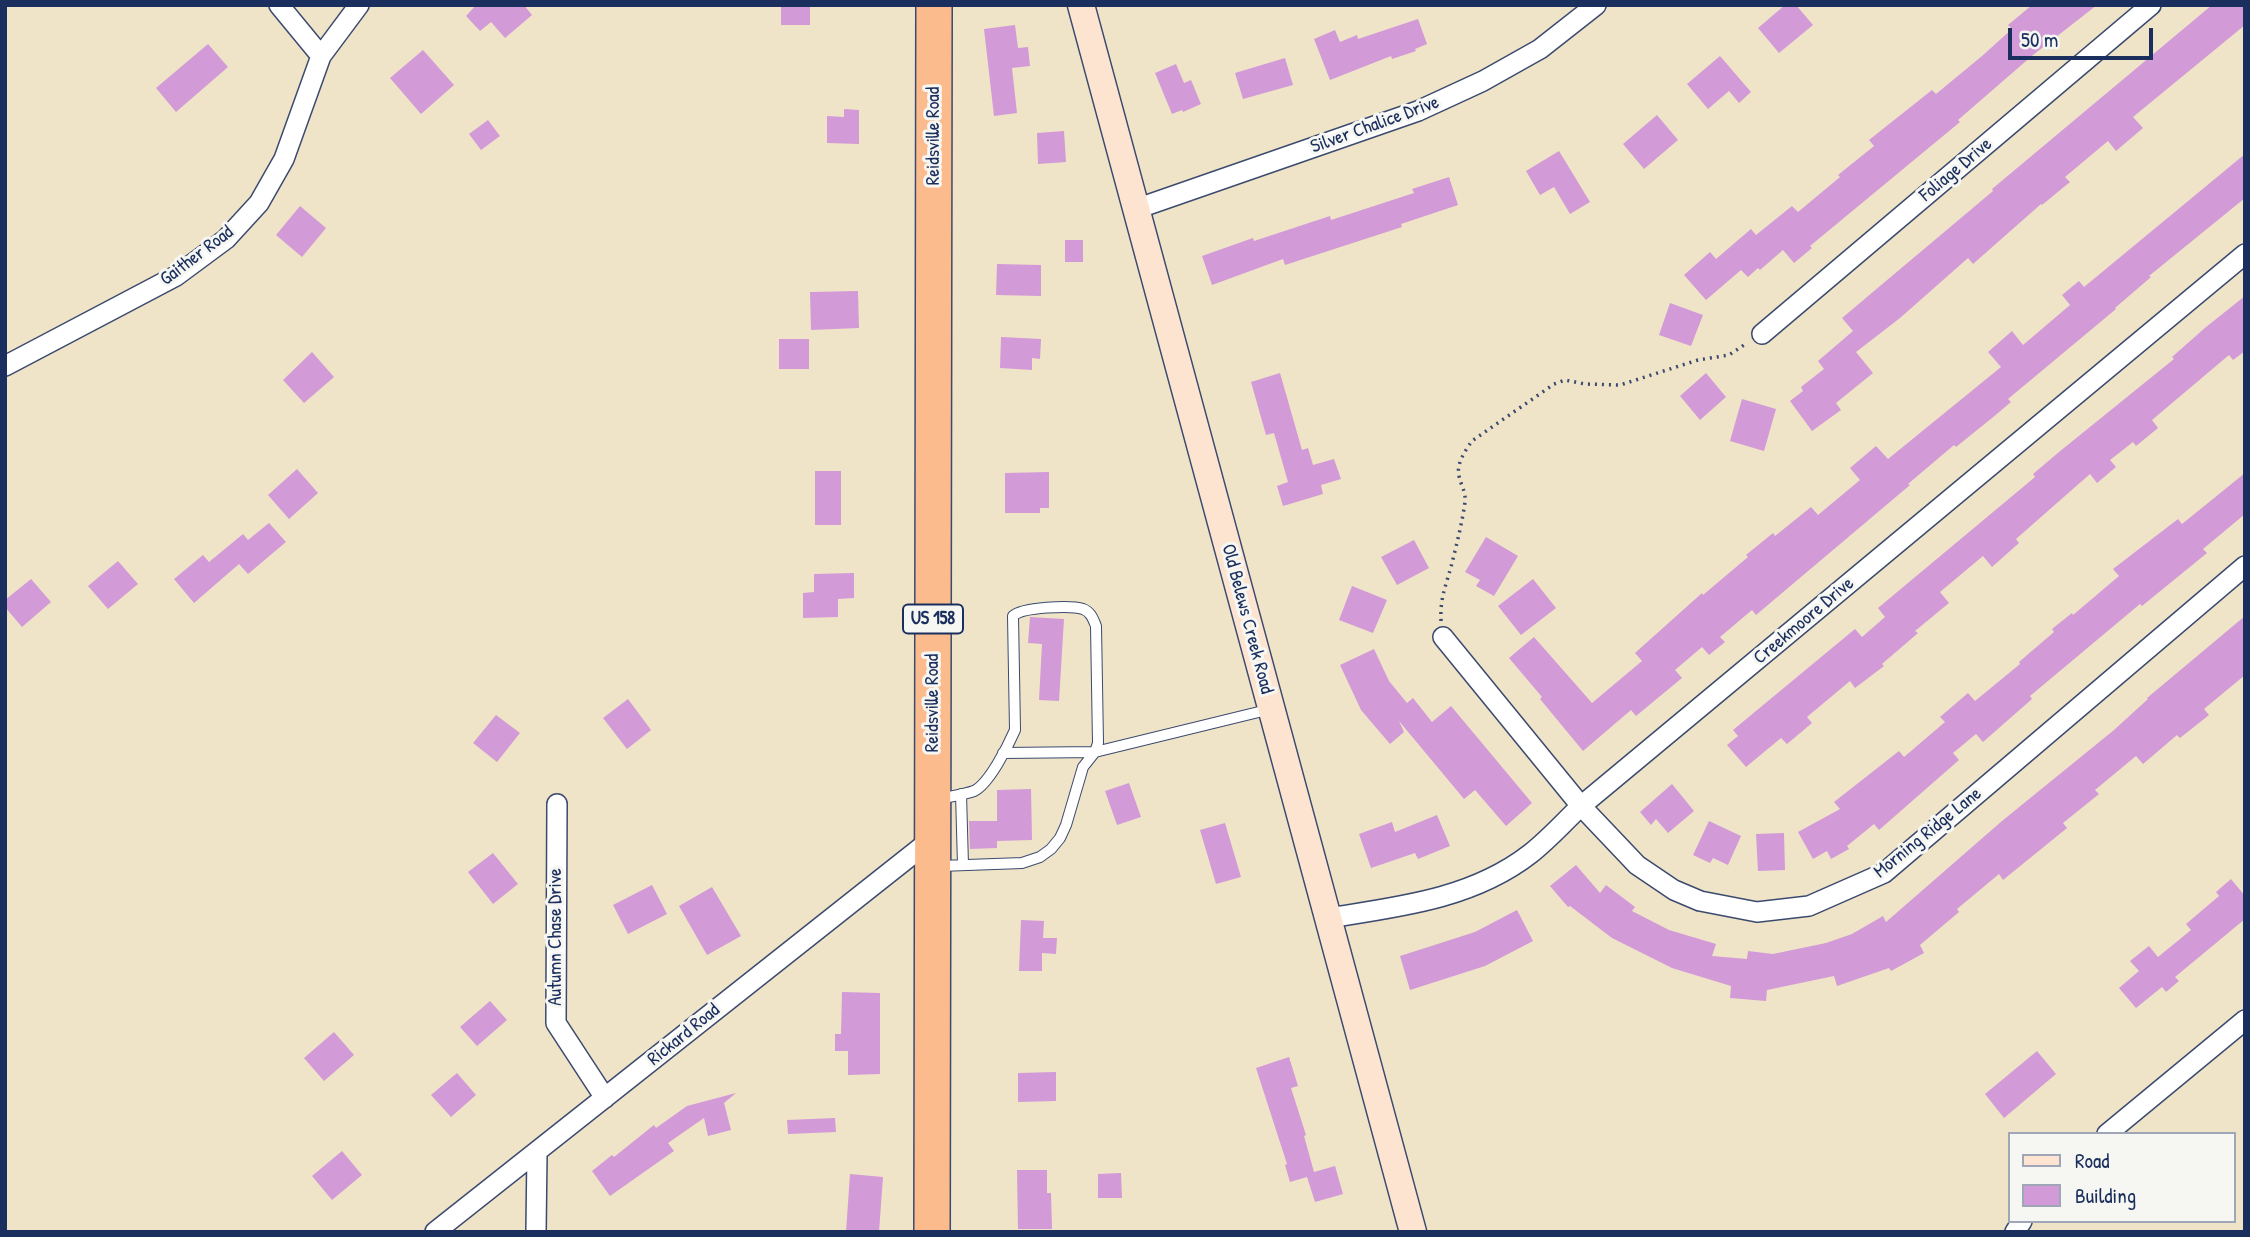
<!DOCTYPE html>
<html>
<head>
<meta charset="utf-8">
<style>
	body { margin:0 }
	#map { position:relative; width:2250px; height:1237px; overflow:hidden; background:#efe4c8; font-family:"Patrick Hand",sans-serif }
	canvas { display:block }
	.frame { position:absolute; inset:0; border:7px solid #1b2f5e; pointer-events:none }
	.legend { position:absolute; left:2008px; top:1132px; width:228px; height:91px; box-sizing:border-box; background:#f6f6f2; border:2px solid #9ea6b7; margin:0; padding:9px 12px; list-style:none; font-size:21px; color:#1b2f5e }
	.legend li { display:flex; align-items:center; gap:14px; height:35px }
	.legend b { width:35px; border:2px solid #9ea6b7 }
	.scale { position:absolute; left:2008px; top:28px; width:145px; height:32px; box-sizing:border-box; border:4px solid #1b2f5e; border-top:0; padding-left:9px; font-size:21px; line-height:24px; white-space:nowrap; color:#1b2f5e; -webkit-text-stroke:5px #f6f6f2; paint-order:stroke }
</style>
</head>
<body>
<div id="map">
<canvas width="2250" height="1237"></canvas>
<div class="frame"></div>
<ul class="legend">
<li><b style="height:9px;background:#fde4d1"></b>Road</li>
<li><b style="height:19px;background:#d29ad7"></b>Building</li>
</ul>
<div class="scale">50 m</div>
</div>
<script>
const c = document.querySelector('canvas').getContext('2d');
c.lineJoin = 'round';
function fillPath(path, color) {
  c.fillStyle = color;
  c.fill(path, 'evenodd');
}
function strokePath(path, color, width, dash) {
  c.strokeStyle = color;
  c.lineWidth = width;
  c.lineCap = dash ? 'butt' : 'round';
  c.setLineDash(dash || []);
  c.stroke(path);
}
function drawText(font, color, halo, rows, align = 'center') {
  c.font = font + ' "Patrick Hand",sans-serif';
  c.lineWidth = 6;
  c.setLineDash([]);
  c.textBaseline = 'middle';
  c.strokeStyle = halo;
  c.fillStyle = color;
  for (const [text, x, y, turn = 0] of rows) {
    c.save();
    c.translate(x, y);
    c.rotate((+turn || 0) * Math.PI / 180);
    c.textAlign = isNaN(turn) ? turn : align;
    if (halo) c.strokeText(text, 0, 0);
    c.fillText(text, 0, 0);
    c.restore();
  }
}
fillPath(new Path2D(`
	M476 5H524L532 15 505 38 491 22 480 31 466 16Z
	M781 5H810V25H781Z
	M1785 5H1796L1813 25 1779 53 1758 28Z
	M2032 5H2097L2033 55 1958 120 1960 122 1810 246 1812 248 1794 263 1783 250 1760 270 1758 268 1748 277 1741 270 1706 300 1684 275 1710 252 1716 259 1751 229 1756 235 1792 206 1798 212 1840 177 1838 175 1874 146 1869 140 1932 90 1936 94 1982 56 2012 29 2008 25Z
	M2212 5H2245V25L2133 117 2143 128 2116 151 2108 141 2065 177 2070 182 2042 205 2041 204 1973 264 1968 258 1900 318 1856 352 1873 373 1836 403 1841 410 1812 431 1790 401 1803 391 1801 387 1824 369 1818 361 1853 331 1842 318 1993 191 1992 189Z
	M1418 19 1427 44 1415 49 1416 51 1392 59 1391 56 1330 80 1314 39 1335 30 1340 42 1357 35 1358 39Z
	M1015 25 1018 48 1028 47 1030 66 1012 68 1017 113 994 116 984 29Z
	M208 44 228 67 176 112 156 88Z
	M423 50 454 85 421 114 390 78Z
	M1720 56 1751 92 1739 103 1729 91 1708 109 1687 84Z
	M1285 58 1293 85 1243 99 1235 73Z
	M1176 64 1184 83 1191 80 1201 104 1183 112 1182 110 1172 114 1155 73Z
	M844 109 859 110V144L827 143V116L844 117Z
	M1657 115 1678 140 1644 169 1623 144Z
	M488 120 500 136 481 150 469 134Z
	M1064 131 1066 162 1038 164 1037 133Z
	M1559 151 1590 202 1570 214 1554 187 1540 195 1526 171Z
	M2245 154V198L2149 276 2151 277 2115 308 2116 309 2008 399 2011 402 1992 418 1956 447 1954 445 1908 484 1910 485 1756 615 1752 610 1720 637 1725 642 1709 655 1702 647 1675 670 1682 678 1636 716 1631 710 1583 751 1540 699 1542 697 1509 658 1534 637 1592 703 1642 661 1635 653 1702 593 1703 595 1748 557 1746 555 1773 533 1775 536 1811 507 1818 515 1860 480 1850 468 1876 446 1888 459 2001 367 1988 352 2012 331 2023 345 2070 305 2062 295 2079 281 2084 287Z
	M1449 177 1458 205 1401 224 1402 227 1285 265 1283 259 1212 285 1202 256 1253 238 1254 241 1330 216 1331 220 1414 193 1412 189Z
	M300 206 326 228 302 257 276 235Z
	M1065 240H1083V262H1065Z
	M997 264 1041 265V296L996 295Z
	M858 291 859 328 811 330 810 292Z
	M2245 296V351L2233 360 2229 355 2152 420 2158 428 2136 446 2133 442 2110 460 2116 467 2097 483 2090 474 2016 539 2019 543 1992 567 1983 556 1940 592 1949 603 1915 631 1918 633 1882 664 1884 666 1855 688 1850 681 1807 717 1812 723 1787 744 1781 738 1746 767 1727 745 1738 736 1733 730 1855 629 1862 637 1885 617 1878 608 2035 477 2033 474 2059 452 2174 359 2172 357 2206 327Z
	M1670 303 1703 315 1691 346 1659 335Z
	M1001 337 1041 339 1040 359 1032 358V370L1000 368Z
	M779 339H809V369H779Z
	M312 352 334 377 304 403 283 380Z
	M1280 373 1302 450 1308 448 1313 465 1334 459 1341 479 1321 485 1323 494 1283 506 1277 486 1288 482 1274 433 1266 435 1251 382Z
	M1706 373 1726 397 1700 420 1680 396Z
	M1742 399 1776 409 1764 451 1730 441Z
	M297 469 318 493 289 519 268 495Z
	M815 471H841V525H815Z
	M1049 472V508H1040V513H1005V473Z
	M2245 473V514L2203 549 2207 553 2142 606 2140 604 2030 696 2032 699 1983 742 1976 734 1953 753 1959 760 1879 830 1874 824 1847 846 1849 849 1831 859 1827 851 1813 859 1798 832 1840 809 1834 802 1899 751 1904 757 1945 722 1940 717 1968 693 1975 701 2020 664 2019 662 2054 632 2052 629 2072 613 2073 615 2119 576 2113 569 2178 519 2182 524Z
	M269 523 286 542 248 574 239 564 194 603 174 579 203 555 209 562 243 534 248 540Z
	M1486 537 1518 556 1494 596 1476 586 1480 580 1465 572Z
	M1414 540 1429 568 1397 585 1381 557Z
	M118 561 138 584 108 609 88 586Z
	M854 573V598L838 599V617L803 618V593L814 592V574Z
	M31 579 51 602 22 627 5 607V600Z
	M1533 579 1556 608 1521 635 1498 606Z
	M1352 586 1387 600 1373 633 1339 620Z
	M2245 616V675L2204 709 2209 715 2180 738 2177 735 2143 764 2136 756 2095 790 2099 794 2063 823 2067 828 2003 880 1999 874 1957 909 1959 912 1920 945 1924 953 1891 971 1889 968 1837 986 1834 976 1767 990 1766 1001 1730 998 1731 986 1672 968 1612 938 1570 906 1568 907 1550 886 1576 865 1600 893 1606 885 1635 907 1632 911 1669 930 1716 944 1712 956 1747 959 1748 951 1773 954 1826 943 1852 934 1883 916 1886 922 2002 821 2114 730 2148 699 2147 698Z
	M1030 617 1064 619 1059 701 1039 700 1042 644 1028 643Z
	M1374 649 1389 681 1407 703 1413 698 1432 722 1451 706 1532 803 1506 826 1475 790 1464 799 1399 721 1404 732 1390 744 1361 710 1340 665Z
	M628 699 651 730 627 749 603 718Z
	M496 715 520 733 497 762 473 743Z
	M1129 783 1141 817 1117 825 1105 791Z
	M1672 784 1694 811 1668 833 1656 819 1651 825 1640 812Z
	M1031 789 1032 840 997 841V848L970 849 969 821H997V790Z
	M1437 815 1450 846 1418 859 1415 853 1371 868 1359 834 1392 822 1395 832Z
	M1709 821 1741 836 1728 865 1713 858 1710 863 1693 855Z
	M1225 823 1241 877 1216 884 1200 830Z
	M1784 833 1785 870 1758 871 1756 834Z
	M493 853 518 884 493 904 468 872Z
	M2231 879 2245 896V919L2175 977 2179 981 2166 992 2162 987 2136 1008 2119 988 2139 971 2130 961 2149 946 2158 957 2191 930 2186 924 2219 896 2216 892Z
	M652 885 667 914 628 934 613 905Z
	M712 887 741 936 707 955 679 906Z
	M1517 910 1533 941 1485 966 1410 990 1400 956 1475 932Z
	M1021 920 1044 921 1043 938H1057L1056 954 1042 953V971H1019Z
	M842 992 880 993V1074L848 1075V1051H835V1034H841Z
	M490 1001 507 1020 477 1046 460 1027Z
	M334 1032 354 1055 324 1081 304 1058Z
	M2037 1051 2056 1074 2004 1118 1985 1094Z
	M1289 1057 1298 1086 1291 1088 1306 1135 1304 1136 1314 1172 1335 1166 1343 1194 1315 1202 1307 1177 1290 1182 1285 1165 1287 1164 1256 1068Z
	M1056 1072V1101L1018 1102V1073Z
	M457 1073 476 1095 451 1117 431 1095Z
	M736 1093 724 1103 731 1130 708 1136 704 1118 668 1143 674 1151 610 1196 592 1171 612 1155 614 1157 654 1125 656 1128 687 1106Z
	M835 1118 836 1132 788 1134 787 1120Z
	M342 1151 362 1175 332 1200 312 1176Z
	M1017 1170H1047V1193H1051L1052 1229H1018Z
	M1121 1173 1122 1198H1098V1174Z
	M850 1174 883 1177 879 1232H846Z`), '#d29ad7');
const lane = new Path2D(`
	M1003 753 1095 752 1271 709
	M961 794 963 865
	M940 866 1022 863 1040 857 1051 849 1060 838 1066 825 1083 767 1095 752 1098 743 1096 626C1093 619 1091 612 1083 609 1071 605 1022 607 1013 616L1015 730C1008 746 989 784 974 791 963 795 951 796 940 799`);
const street = new Path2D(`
	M279 5 321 56
	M1136 209 1418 111 1483 81 1540 49 1596 5
	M1762 334 2151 5
	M5 366 176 276 226 239 259 203 284 159 321 56 359 5
	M1443 637 1581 806 1637 865 1674 890 1700 901 1757 912 1809 906 1884 873 2245 566
	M557 804 556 1023 605 1098
	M1328 918C1398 907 1472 899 1530 854 1548 840 1564 822 1581 806L2245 254
	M2107 1134 2245 1020
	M435 1232 933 838
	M536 1232 537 1152
	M2015 1232 2022 1221`);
const secondary = new Path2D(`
	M1081 5 1413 1232`);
const highway = new Path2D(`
	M932 1232 934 5`);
strokePath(lane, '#3b4a6e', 12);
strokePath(street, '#3b4a6e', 22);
strokePath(secondary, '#3b4a6e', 29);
strokePath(highway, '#3b4a6e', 38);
strokePath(new Path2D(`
	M1441 621C1440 599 1445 588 1451 567 1456 547 1462 524 1465 502 1466 491 1461 486 1459 476 1456 464 1465 451 1472 441L1554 384 1565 380 1585 384 1620 385 1698 360 1729 355 1747 343`), '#3b4a6e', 3.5, [2, 5]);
strokePath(lane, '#fff', 10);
strokePath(street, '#fff', 19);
strokePath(secondary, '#fde4d1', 26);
strokePath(highway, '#fbbb8c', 35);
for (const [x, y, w] of [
	[933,619,60]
]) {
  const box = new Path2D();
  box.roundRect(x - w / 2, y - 14.5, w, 29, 5);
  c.fillStyle = '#f6f6f2';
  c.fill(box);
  strokePath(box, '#1b2f5e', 2);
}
drawText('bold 18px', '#1b2f5e', null, [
	["US 158",933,619]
]);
drawText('19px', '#1b2f5e', '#f6f6f2', [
	["Silver Chalice Drive",1375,125,-20],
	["Reidsville Road",934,136,-90],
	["Foliage Drive",1956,170,-40],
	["Gaither Road",197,256,-37],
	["Old Belews Creek Road",1247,619,75],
	["Creekmoore Drive",1804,621,-40],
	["Reidsville Road",933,703,-90],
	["Morning Ridge Lane",1928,833,-39],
	["Autumn Chase Drive",556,937,-90],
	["Rickard Road",684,1035,-39]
]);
</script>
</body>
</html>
